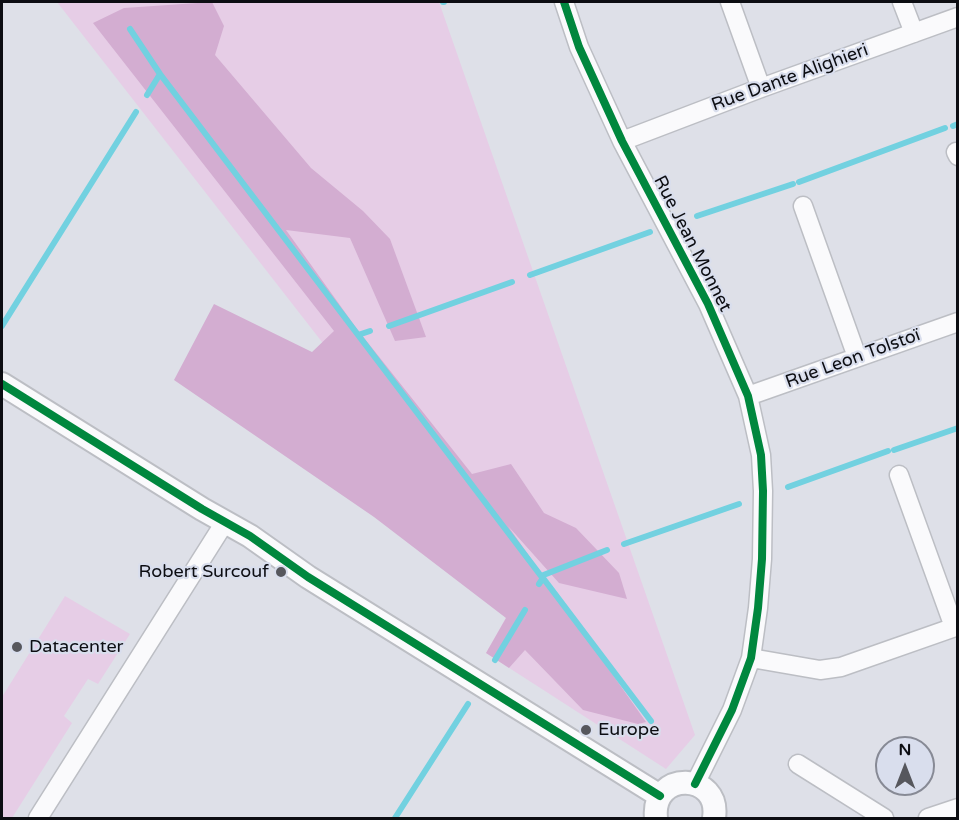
<!DOCTYPE html>
<html>
<head>
<meta charset="utf-8">
<style>
	body { margin:0 }
	#map { position:relative; width:959px; height:820px; overflow:hidden; background:#dee0e8; font-family:"Varela Round",sans-serif }
	canvas { display:block }
	.frame { position:absolute; inset:0; border:3px solid #0c0d12; pointer-events:none }
	.north { position:absolute; left:875px; top:736px; width:60px; height:60px; box-sizing:border-box; background:#d9deed; border:2px solid #878a95; border-radius:50%; rotate:0deg; font-size:16px; font-weight:700; line-height:24px; text-align:center; color:#0c0d12 }
	.north::after { content:''; display:block; margin:auto; width:21px; height:27px; background:#56575d; clip-path:polygon(50% 0,100% 100%,50% 72%,0 100%) }
</style>
</head>
<body>
<div id="map">
<canvas width="959" height="820"></canvas>
<div class="frame"></div>
<div class="north">N</div>
</div>
<script>
const c = document.querySelector('canvas').getContext('2d');
c.lineJoin = 'round';
function fillPath(path, color) {
  c.fillStyle = color;
  c.fill(path, 'evenodd');
}
function strokePath(path, color, width, dash) {
  c.strokeStyle = color;
  c.lineWidth = width;
  c.lineCap = dash ? 'butt' : 'round';
  c.setLineDash(dash || []);
  c.stroke(path);
}
function drawText(font, color, halo, rows, align = 'center') {
  c.font = font + ' "Varela Round",sans-serif';
  c.lineWidth = 4.5;
  c.setLineDash([]);
  c.textBaseline = 'middle';
  c.strokeStyle = halo;
  c.fillStyle = color;
  for (const [text, x, y, turn = 0] of rows) {
    c.save();
    c.translate(x, y);
    c.rotate((+turn || 0) * Math.PI / 180);
    c.textAlign = isNaN(turn) ? turn : align;
    if (halo) c.strokeText(text, 0, 0);
    c.fillText(text, 0, 0);
    c.restore();
  }
}
fillPath(new Path2D(`
	M57 2H439L695 735 666 769 486 653 516 600 322 342Z
	M65 596 130 634 98 684 88 679 64 716 72 723 12 818H2V697Z`), '#e6cde6');
fillPath(new Path2D(`
	M212 2 224 26 215 55 311 168 363 211 390 239 426 337 395 341 350 238 286 230 357 329 472 474 511 464 544 513 576 528 619 573 627 599 559 583 508 526 646 722 638 724 583 710 525 650 509 668 486 653 506 618 374 517 174 380 214 304 312 352 334 331 93 23 124 8Z`), '#d3add1');
strokePath(new Path2D(`
	M443 2H444
	M130 29 160 74 541 576 543 578 539 584
	M147 95 160 74
	M953 126 958 124
	M799 182 945 128
	M697 216 793 184
	M530 275 650 232
	M2 326 136 112
	M389 326 512 282
	M358 335 370 331
	M894 450 958 428
	M788 487 888 451
	M624 544 739 504
	M541 576 607 550
	M543 578 651 721
	M495 660 525 610
	M395 818 468 704`), '#72d1e0', 6);
const minor = new Path2D(`
	M564 2 579 47 622 141 708 304 748 396 761 455 763 491 762 559 758 608 751 658 732 710 695 784
	M730 2 761 88
	M902 2 914 33
	M622 141 761 88 958 17
	M956 152 958 156
	M803 206 857 357
	M748 396 958 322
	M899 475 954 627
	M751 658 820 670 841 667 958 626
	M798 764 884 818
	M38 818 225 522
	M928 818 958 808`);
const tertiary = new Path2D(`
	M2 384 202 509 250 536 308 577 660 796
	M656 818C651 770 721 772 714 818`);
strokePath(minor, '#bcbec4', 21);
strokePath(tertiary, '#bcbec4', 26);
strokePath(minor, '#fafafc', 18);
strokePath(tertiary, '#fafafc', 22);
strokePath(new Path2D(`
	M564 2 579 47 622 141 708 304 748 396 761 455 763 491 762 559 758 608 751 658 732 710 695 784
	M2 384 202 509 250 536 308 577 660 796`), '#00873e', 8);
for (const [x, y, r, color] of [
	[281,572,6,"#56575d"],
	[17,647,6,"#56575d"],
	[586,730,6,"#56575d"]
]) {
  const dot = new Path2D();
  dot.arc(x, y, r, 0, 2 * Math.PI);
  c.fillStyle = color;
  c.fill(dot);
  strokePath(dot, '#d9deed', 2);
}
drawText('18px', '#0c0d12', '#d9deed', [
	["Rue Dante Alighieri",790,78,-20],
	["Rue Jean Monnet",692,244,63],
	["Rue Leon Tolstoï",853,359,-20]
]);
drawText('18px', '#0c0d12', '#d9deed', [
	["Robert Surcouf",269,572,"right"],
	["Datacenter",29,647],
	["Europe",598,730]
], 'left');
</script>
</body>
</html>
